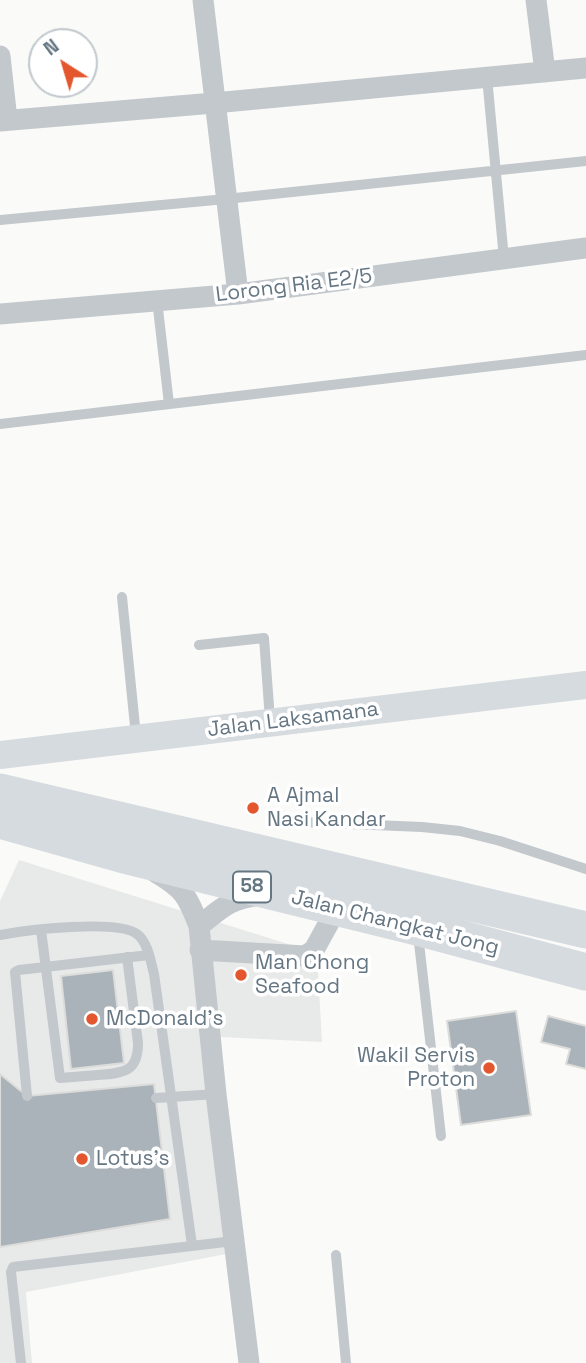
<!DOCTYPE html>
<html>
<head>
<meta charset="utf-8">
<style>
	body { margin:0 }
	#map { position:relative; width:586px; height:1363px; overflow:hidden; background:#fafaf8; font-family:"Space Grotesk",sans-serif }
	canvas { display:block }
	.north { position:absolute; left:28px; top:28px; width:70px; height:70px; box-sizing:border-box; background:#fff; border:2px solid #c1c8cd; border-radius:50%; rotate:323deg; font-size:19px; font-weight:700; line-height:28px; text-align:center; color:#657683 }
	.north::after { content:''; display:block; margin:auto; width:24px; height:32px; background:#e4572e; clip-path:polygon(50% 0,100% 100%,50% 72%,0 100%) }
</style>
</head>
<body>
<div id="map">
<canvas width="586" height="1363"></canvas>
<div class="north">N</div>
</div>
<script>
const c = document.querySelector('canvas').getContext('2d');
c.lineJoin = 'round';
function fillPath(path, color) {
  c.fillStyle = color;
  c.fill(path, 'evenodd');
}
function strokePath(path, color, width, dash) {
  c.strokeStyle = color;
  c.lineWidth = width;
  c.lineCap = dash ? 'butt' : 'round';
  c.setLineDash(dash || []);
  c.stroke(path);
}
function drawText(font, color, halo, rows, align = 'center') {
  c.font = font + ' "Space Grotesk",sans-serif';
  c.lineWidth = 7;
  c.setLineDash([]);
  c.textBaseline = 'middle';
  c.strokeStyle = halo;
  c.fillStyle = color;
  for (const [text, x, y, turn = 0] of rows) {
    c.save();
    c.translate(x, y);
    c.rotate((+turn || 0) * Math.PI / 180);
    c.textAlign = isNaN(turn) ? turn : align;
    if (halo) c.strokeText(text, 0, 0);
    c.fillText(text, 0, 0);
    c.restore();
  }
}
fillPath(new Path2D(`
	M19 860 317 953 322 1042 220 1037 237 1252 26 1292 32 1363H0V901Z`), '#e8e9e9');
const building = new Path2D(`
	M113 970 124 1063 71 1069 61 976Z
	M516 1011 531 1115 461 1125 447 1021Z
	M548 1016 586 1026V1069L566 1064 570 1049 541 1042Z
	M0 1074 27 1096 154 1084 170 1219 0 1247Z`);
fillPath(building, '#aab3b9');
strokePath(building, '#dcdcda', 2);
strokePath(new Path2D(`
	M487 77 504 259
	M0 220 226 199 586 161
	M157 300 169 404
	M0 424 586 355
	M122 597 136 736
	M199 645 264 638 270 720
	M300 822 422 827 460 831 500 841 586 869
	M41 930 60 1078C73 1077 86 1076 98 1075 124 1073 138 1072 138 1043L127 957
	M418 934 441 1136
	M0 935C26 930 118 919 137 934 148 942 151 963 154 974L192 1245
	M27 1096 15 972 19 970 149 955
	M156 1098 216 1094
	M336 1255 346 1363
	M21 1363 11 1272 13 1267 234 1241`), '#c3c8cc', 10);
strokePath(new Path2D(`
	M203 0 238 294
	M536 0 545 72
	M0 56 7 120
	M0 121 214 103 586 68
	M0 314 238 294 586 248
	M155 872C184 889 187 895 199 926L216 1094 249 1363
	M199 926C223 907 229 899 261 895
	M200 950 305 956 314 950 337 908`), '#c3c8cc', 21);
strokePath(new Path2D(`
	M0 755 586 685`), '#d6dbdf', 28);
strokePath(new Path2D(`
	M0 792 586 930
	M0 820 124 855 417 927 586 972`), '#d6dbdf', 37);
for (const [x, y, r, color] of [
	[253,808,7,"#e4572e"],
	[241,975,7,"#e4572e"],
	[92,1019,7,"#e4572e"],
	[489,1068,7,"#e4572e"],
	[82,1159,7,"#e4572e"]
]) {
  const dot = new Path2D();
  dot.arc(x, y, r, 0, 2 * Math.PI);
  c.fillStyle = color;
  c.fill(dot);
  strokePath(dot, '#fff', 2.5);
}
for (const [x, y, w] of [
	[252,887,38]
]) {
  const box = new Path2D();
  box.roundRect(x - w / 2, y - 15.5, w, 31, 5);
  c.fillStyle = '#fff';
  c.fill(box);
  strokePath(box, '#657683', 2);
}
drawText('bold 19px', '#657683', null, [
	["58",252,887]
]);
drawText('21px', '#657683', '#fff', [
	["Lorong Ria E2/5",294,286,-7],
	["Jalan Laksamana",293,720,-7],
	["Jalan Changkat Jong",395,923,14]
]);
drawText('21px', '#657683', '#fff', [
	["A Ajmal",267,796],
	["Nasi Kandar",267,820],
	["Man Chong",255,963],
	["Seafood",255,987],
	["McDonald's",106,1019],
	["Wakil Servis",475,1056,"right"],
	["Proton",475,1080,"right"],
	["Lotus's",96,1159]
], 'left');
</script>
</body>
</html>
